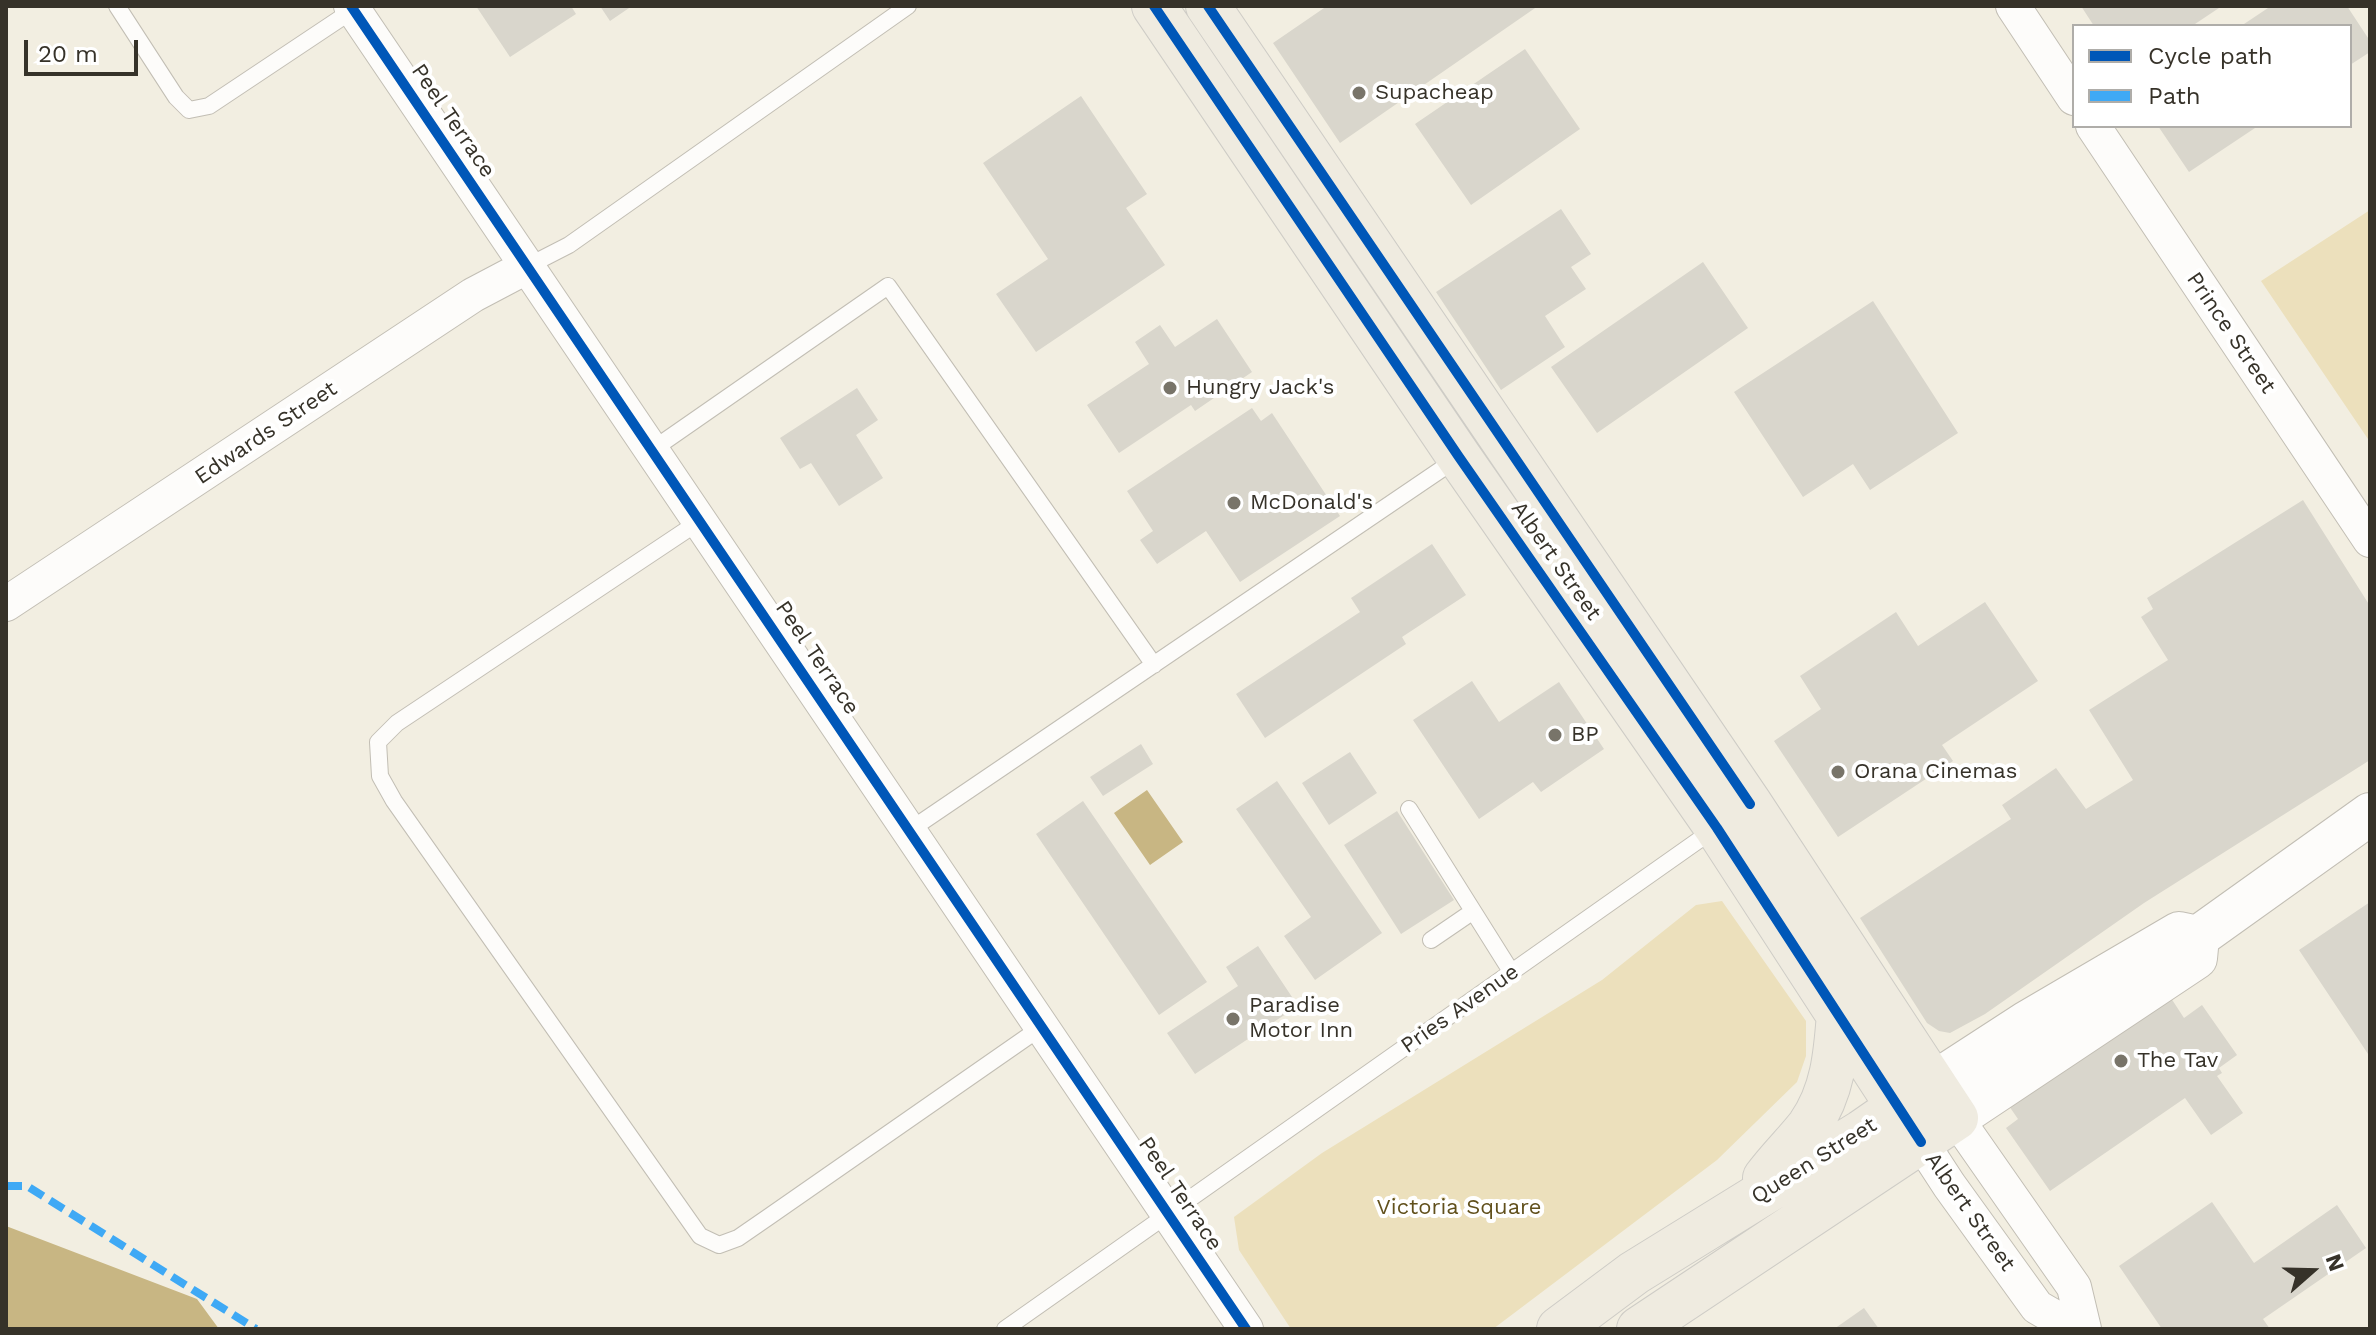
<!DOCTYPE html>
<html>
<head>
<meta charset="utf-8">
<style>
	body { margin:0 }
	#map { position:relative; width:2376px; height:1335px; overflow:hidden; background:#f2eee1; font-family:"Work Sans",sans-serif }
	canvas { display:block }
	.frame { position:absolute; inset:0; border:8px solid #363229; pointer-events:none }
	.legend { position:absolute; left:2072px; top:24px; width:280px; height:104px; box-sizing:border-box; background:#fff; border:2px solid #afada9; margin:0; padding:10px 14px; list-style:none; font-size:24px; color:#363229 }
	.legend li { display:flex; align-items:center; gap:16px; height:40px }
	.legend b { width:40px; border:2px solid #afada9 }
	.north { position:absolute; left:2272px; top:1231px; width:80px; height:80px; -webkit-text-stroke:6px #fff; paint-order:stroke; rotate:70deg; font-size:22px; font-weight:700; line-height:32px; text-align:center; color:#363229 }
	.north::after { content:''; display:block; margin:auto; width:28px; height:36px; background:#363229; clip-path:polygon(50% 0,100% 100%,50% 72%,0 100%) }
	.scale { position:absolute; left:24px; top:40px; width:114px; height:36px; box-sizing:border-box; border:4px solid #363229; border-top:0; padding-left:10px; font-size:24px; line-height:28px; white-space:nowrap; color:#363229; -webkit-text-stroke:6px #fff; paint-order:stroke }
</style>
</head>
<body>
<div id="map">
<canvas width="2376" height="1335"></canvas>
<div class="frame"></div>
<ul class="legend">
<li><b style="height:10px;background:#0057b8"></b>Cycle path</li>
<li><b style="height:10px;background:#3fa9f5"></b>Path</li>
</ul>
<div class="north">N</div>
<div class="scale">20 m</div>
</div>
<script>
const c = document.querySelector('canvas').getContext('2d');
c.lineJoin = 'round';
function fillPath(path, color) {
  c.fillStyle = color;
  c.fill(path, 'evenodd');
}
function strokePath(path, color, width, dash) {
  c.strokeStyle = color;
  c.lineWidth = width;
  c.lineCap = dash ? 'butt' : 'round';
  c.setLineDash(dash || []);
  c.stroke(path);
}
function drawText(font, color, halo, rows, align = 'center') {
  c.font = font + ' "Work Sans",sans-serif';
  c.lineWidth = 8;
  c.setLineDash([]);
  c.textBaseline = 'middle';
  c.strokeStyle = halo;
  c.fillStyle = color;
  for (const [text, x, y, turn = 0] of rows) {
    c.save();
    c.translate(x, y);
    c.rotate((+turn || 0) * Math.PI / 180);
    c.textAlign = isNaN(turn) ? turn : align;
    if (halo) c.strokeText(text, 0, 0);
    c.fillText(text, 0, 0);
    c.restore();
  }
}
fillPath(new Path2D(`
	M2370 210V442L2261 281Z
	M1722 901 1806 1021V1056L1797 1082 1717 1160 1493 1329H1291L1239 1250 1234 1217 1322 1153 1602 980 1696 905Z`), '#ece0bc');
fillPath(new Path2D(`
	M1147 790 1183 842 1150 865 1114 813Z
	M6 1226 197 1299 219 1329H6Z`), '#c8b683');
fillPath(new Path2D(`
	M476 6H571L576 14 510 57Z
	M600 6H632L610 21Z
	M1327 6H1538L1340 143 1273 43Z
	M2081 6H2222L2192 26H2094Z
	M2271 6H2347L2370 41V52L2350 65V26H2241Z
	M1525 49 1580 129 1471 205 1415 124Z
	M1081 96 1147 194 1126 208 1165 265 1036 352 996 294 1048 259 983 163Z
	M2158 126H2258L2189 172Z
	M1561 209 1591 254 1571 267 1586 289 1545 316 1565 347 1501 390 1436 292Z
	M1703 262 1748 328 1597 433 1551 367Z
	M1873 301 1958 433 1870 490 1853 464 1803 497 1734 392Z
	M1217 319 1252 372 1195 411 1191 405 1119 453 1087 405 1149 364 1135 342 1160 325 1175 347Z
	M857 388 878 420 856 435 883 478 839 506 811 463 800 469 780 438Z
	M1252 408 1261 421 1272 413 1340 516 1240 582 1206 531 1157 564 1140 540 1153 531 1127 491Z
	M2303 500 2370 606V760L2144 903 1985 1014 1950 1033 1939 1031 1927 1023 1860 918 2011 819 2002 805 2056 768 2086 809 2133 780 2089 710 2168 660 2141 617 2153 609 2147 598Z
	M1432 544 1466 595 1402 637 1406 644 1265 738 1236 694 1360 612 1351 598Z
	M1985 602 2038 681 1942 745 1953 761 1838 837 1774 741 1821 709 1800 676 1896 612 1918 646Z
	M1472 681 1499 722 1559 682 1604 749 1541 792 1533 782 1479 819 1413 720Z
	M1141 744 1153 764 1103 796 1090 777Z
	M1350 752 1377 793 1329 825 1302 783Z
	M1277 781 1382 933 1315 980 1284 936 1311 917 1236 809Z
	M1083 801 1207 982 1159 1015 1036 834Z
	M1397 811 1454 900 1401 934 1344 845Z
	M2370 902V1057L2299 950Z
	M1258 946 1298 1006 1195 1074 1167 1033 1238 986 1226 967Z
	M2169 995 2184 1018 2202 1005 2237 1055 2219 1068 2222 1073 2217 1076 2243 1113 2211 1135 2185 1098 2050 1191 2006 1128 2018 1119 2009 1106Z
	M2212 1202 2254 1263 2337 1205 2366 1248 2263 1319 2270 1329H2162L2119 1266Z
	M1864 1308 1879 1329H1834Z`), '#d9d6cc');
const service = new Path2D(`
	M117 6 176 97 189 110 209 106 353 10
	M528 266 569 245 908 6
	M652 450 888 286 1154 665
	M700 521 397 723 378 742 380 776 394 801 700 1236 719 1245 738 1238 767 1218 1043 1026
	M1409 809 1512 973
	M910 830 1458 458
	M1431 940 1472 912
	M1005 1329 1716 828`);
const minor = new Path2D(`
	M351 6 1246 1329
	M2013 6 2074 98
	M2093 126 2370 540
	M6 604 473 295 528 266
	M1956 1118 2074 1287 2084 1329
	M1921 1142 1949 1185 2037 1307 2075 1329`);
const tertiary = new Path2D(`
	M1933 1083 2027 1022 2179 933 2198 937 2370 814
	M1956 1118 2196 958 2198 937`);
const primary = new Path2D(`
	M1154 6 1459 457 1717 828 1921 1142
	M1208 6 1750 804 1956 1118 1639 1329
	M1765 1178C1778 1160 1795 1144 1809 1126 1833 1092 1836 1054 1839 1014
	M1559 1329 1634 1273 1862 1132 1921 1091`);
strokePath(service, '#c2beb4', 18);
strokePath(minor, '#c2beb4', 36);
strokePath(tertiary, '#c2beb4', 44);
strokePath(primary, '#ceccc6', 46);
strokePath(service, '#fdfcfa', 16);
strokePath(minor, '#fdfcfa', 34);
strokePath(tertiary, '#fdfcfa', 42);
strokePath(primary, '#efebe0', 44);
strokePath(new Path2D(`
	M6 1186H27L256 1329`), '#3fa9f5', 8, [16, 8]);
strokePath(new Path2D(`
	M351 6 1246 1329
	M1154 6 1459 457 1717 828 1921 1142
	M1208 6 1750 804`), '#0057b8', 10);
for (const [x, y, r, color] of [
	[1359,93,8,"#787469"],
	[1170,388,8,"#787469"],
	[1234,503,8,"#787469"],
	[1555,735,8,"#787469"],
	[1838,772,8,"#787469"],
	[1233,1019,8,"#787469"],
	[2121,1061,8,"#787469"]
]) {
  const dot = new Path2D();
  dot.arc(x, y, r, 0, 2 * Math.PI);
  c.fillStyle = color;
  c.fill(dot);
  strokePath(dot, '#fff', 3);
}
drawText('22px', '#363229', '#fff', [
	["Supacheap",1375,93],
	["Hungry Jack's",1186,388],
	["McDonald's",1250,503],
	["BP",1571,735],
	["Orana Cinemas",1854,772],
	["Paradise",1249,1006],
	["Motor Inn",1249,1031],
	["The Tav",2137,1061]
], 'left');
drawText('22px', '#363229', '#fff', [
	["Peel Terrace",453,121,56],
	["Prince Street",2231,333,56],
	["Edwards Street",266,433,-34],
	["Albert Street",1556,561,55],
	["Peel Terrace",817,658,56],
	["Pries Avenue",1460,1009,-35],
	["Queen Street",1814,1161,-32],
	["Peel Terrace",1180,1194,56],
	["Albert Street",1970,1212,55]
]);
drawText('22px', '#61501c', '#fff', [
	["Victoria Square",1459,1208]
]);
</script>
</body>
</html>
